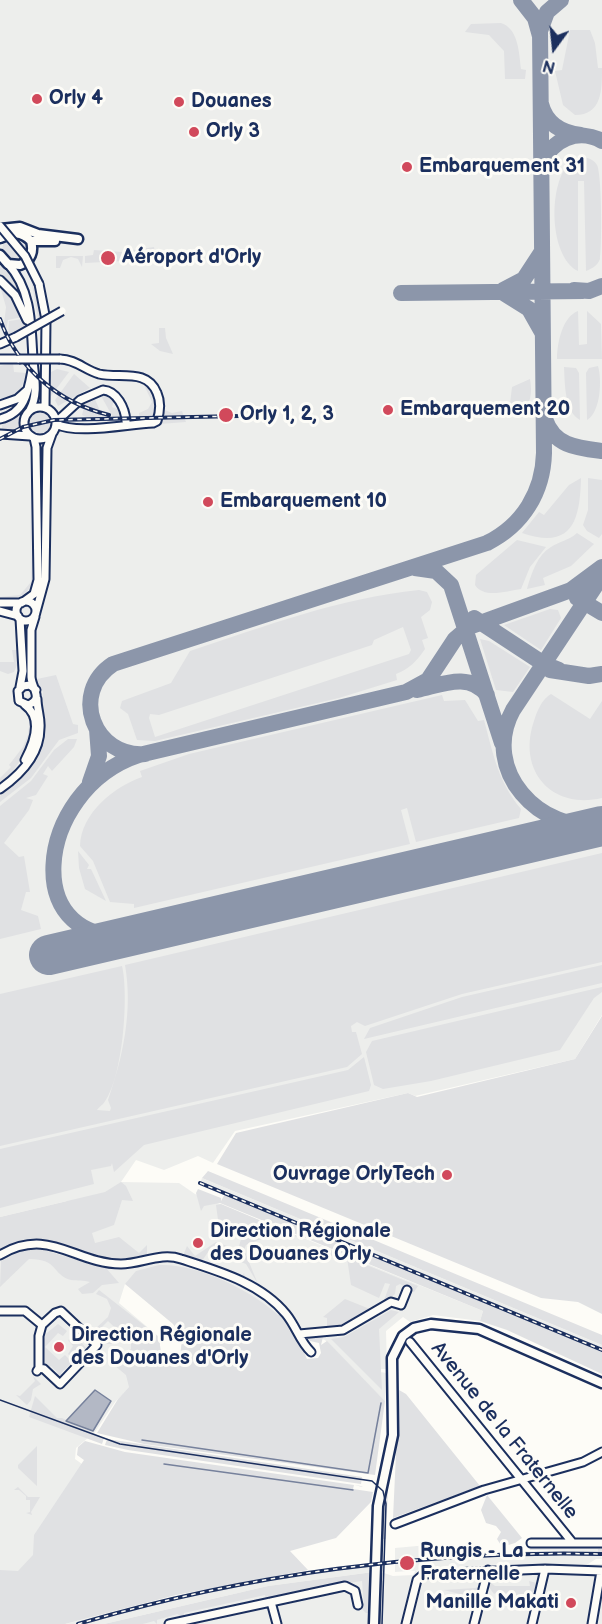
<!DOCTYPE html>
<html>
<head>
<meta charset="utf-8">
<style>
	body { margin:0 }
	#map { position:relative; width:602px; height:1624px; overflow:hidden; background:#fdfcf7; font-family:"Balsamiq Sans",sans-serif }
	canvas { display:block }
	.north { position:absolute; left:524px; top:18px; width:60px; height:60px; -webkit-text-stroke:4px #fdfcf7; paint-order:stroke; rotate:195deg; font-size:16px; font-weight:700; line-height:24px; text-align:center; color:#1b2f5e }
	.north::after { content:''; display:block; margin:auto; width:21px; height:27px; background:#1b2f5e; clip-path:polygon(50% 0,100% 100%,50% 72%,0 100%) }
</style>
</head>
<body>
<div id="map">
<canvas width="602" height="1624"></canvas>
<div class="north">N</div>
</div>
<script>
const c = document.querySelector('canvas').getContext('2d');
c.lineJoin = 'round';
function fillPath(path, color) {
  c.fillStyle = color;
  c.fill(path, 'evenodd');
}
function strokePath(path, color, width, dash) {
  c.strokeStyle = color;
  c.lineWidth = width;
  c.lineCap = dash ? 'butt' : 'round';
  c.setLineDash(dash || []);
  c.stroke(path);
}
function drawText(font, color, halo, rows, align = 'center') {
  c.font = font + ' "Balsamiq Sans",sans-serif';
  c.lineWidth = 6;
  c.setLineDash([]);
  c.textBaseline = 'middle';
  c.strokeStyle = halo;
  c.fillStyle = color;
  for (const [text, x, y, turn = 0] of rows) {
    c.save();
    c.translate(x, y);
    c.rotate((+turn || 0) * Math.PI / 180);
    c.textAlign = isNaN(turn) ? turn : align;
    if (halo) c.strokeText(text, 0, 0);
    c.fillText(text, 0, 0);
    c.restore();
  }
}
fillPath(new Path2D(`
	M0 0H602V1015L575 1059 415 1096 408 1093 235 1131 213 1163 198 1156 164 1170 136 1160 121 1182 179 1183 195 1194 483 1311 480 1321 433 1315 410 1322 403 1317 386 1331 387 1369H380V1372L387 1373 385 1401 325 1340 125 1284 119 1303 159 1337 161 1354 115 1402 95 1432 76 1448 75 1459 93 1472 0 1606V1242L67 1201 0 1217Z
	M202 1178 602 1345V1352L200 1184Z
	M428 1545 431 1554 599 1549 602 1559H596L588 1564H602V1624H141L254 1593 372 1574 384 1573 393 1576 413 1575 416 1570 507 1564 395 1572V1548Z
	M373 1563V1572L268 1586 104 1624H65L217 1586Z`), '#edeeec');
fillPath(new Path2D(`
	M501 23C519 29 519 54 521 69L526 70 525 79H505L504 51 489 35 465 32 471 24Z
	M570 30H590L595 43 598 68H602C602 90 602 115 575 115L563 105 555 71 562 70Z
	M576 157C584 157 592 157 597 165 602 175 602 246 600 259 597 266 593 268 586 271L584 181H578V271C547 256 547 173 576 157Z
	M8 238 28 243 27 254 21 261H10L2 253 3 243Z
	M154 247 156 258H126V251Z
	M94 250 122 252 123 261 85 263V256L93 255Z
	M56 256H83L82 267 78 259 71 257 63 260 60 268H56Z
	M0 265 12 273 25 304 0 276Z
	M30 274 41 316 38 318Z
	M0 286 14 300 22 317 8 320 6 331 4 324 6 307Z
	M578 311 579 345 587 344V311L601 324 602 359H557C557 344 562 317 578 311Z
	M23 319 25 326 8 335 9 321Z
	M159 328H165L166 338 173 354 160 351 151 344 159 343Z
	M13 363 14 372 27 373 24 387 23 383 19 393 0 401V366Z
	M598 366C602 379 601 412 587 420L586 373 589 368Z
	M564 367 576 368 579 373 580 420C564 411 565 383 564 367Z
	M57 369 69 372 51 396V372Z
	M74 374 90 388 58 406 55 400Z
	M530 379C533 397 530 413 509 412L512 387Z
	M148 385 155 395 156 416 153 421 149 419 140 421 139 413 148 409 152 402 145 387Z
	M105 393 114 400 112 407 122 411 123 421H115L100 394Z
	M94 397 101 413 100 424 82 415 85 403Z
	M165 410 172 413 182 411 186 422 160 424Z
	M29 423a11 11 0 1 1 22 0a11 11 0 1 1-22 0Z
	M14 417H20L22 434 2 432V421Z
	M581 478C580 521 572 550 522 533L539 512 544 515 569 485Z
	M588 478 602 480V534L599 538 587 531 583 525 588 510Z
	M30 482 32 584C25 598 14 599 0 599V597L20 595 31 582Z
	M577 533 594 544 571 566 543 578 545 585 527 589C531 575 537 555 551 547 560 541 568 541 577 533Z
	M517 540 546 547 530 567 521 589C507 591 484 599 475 585L476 575Z
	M419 590 427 592 432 602 430 610 421 617 428 638 422 640 425 649C417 661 409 669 396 674L397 680 339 698 155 741 137 740 128 714 120 708 122 701 171 683 190 651C266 626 339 598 419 590ZM403 627 411 650 409 654 155 737 149 718 150 714 159 715 372 645 374 640Z
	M550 609 558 610 561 618 541 650 504 625Z
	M480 639 489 641 530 667 513 692 496 690Z
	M12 650H17V665L14 672 8 674 0 671V662H14Z
	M37 656V679L56 675 73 724 78 725V733L59 740 31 778 0 802V796L24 775 43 744 45 726 41 706 43 692 36 680Z
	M551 694 590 719 602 701V798C551 810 517 770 534 721 537 711 542 699 551 694Z
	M442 695 444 701 465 700 478 721 484 720C493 753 498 782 521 809L519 818 416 842 407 808 401 810 410 844 134 908V904L110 902 93 861 80 846C81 813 114 787 142 777L140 771 189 754Z
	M30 717C35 741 20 767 0 783V778L11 767 9 765 23 747 28 735Z
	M68 739H77L74 747 52 771 48 766 43 774 48 776 36 795 26 798 33 800 29 810 4 843 19 857 24 856 30 892H26L21 910 38 916 41 929 0 939V806L31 781 54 750Z
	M78 851 89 865 87 869H91L106 901 85 889 79 868Z
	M602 853V962L462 994 365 1026 357 1022 351 1026 352 1032H356L362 1054 347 1067 0 1146V994L122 966C129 994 123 1081 103 1104 101 1106 99 1107 97 1110L110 1111 111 1108 108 1100C123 1057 133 1011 125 965Z
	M602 965V983L364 1039 370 1028 462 997Z
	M602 987V992L594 998 560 1050 431 1081 383 1089 374 1085 366 1052 372 1041Z
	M602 1016V1314L578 1302 541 1298 217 1164 236 1133 408 1093 417 1097 575 1059Z
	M364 1057 371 1085 369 1091 144 1145 114 1172 112 1163 111 1166 91 1170 94 1184 0 1208V1149L348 1070Z
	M208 1171 602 1335V1345L202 1178Z
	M121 1182 126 1186 133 1201 122 1200 114 1225 92 1233 95 1243 119 1237 139 1253 147 1245V1256C97 1273 45 1218 0 1251V1217L105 1192Z
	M198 1189 221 1198V1201L225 1194 602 1352V1374L507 1330 480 1321 483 1311 220 1203 204 1206 201 1211 196 1193Z
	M221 1204 297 1236 285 1240 279 1232 246 1245 244 1250 258 1284 246 1264 210 1249 202 1261 242 1277 244 1273 245 1278 183 1256 187 1246 195 1256 216 1242 238 1250 241 1239 219 1227 216 1205Z
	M325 1248 418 1286 414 1292 400 1284 396 1286 395 1294 383 1303 390 1284 385 1283 379 1298 351 1285 347 1258 334 1259Z
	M40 1249 106 1268 119 1283 102 1285 93 1293 82 1294 78 1289 90 1282C84 1280 77 1281 71 1280 52 1275 59 1259 29 1259L0 1287 1 1261 23 1250Z
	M159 1265C196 1263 251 1290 278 1315H282L293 1328 307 1359 318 1358 321 1353 319 1343 310 1341 305 1336 323 1337 321 1345 327 1341 385 1401 375 1475 144 1444 97 1433 118 1399 129 1387 126 1375 114 1365 131 1349V1343L108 1321 100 1329 116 1344H105L101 1337 92 1332 108 1317 111 1308 107 1299 96 1294 99 1290 159 1337 161 1354 180 1358 182 1338 173 1324 125 1284 136 1271Z
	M345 1299 370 1309 339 1328H327V1318L323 1317Z
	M391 1310 399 1312 379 1329 382 1390 331 1339 344 1337Z
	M58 1324 67 1331 63 1336 58 1333 45 1347 59 1360 65 1355 72 1362 61 1373 63 1376 58 1378 55 1376 58 1373 51 1366 48 1369 42 1359V1337Z
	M77 1337 86 1348 74 1359 68 1354 73 1346 68 1340Z
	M33 1376 41 1384 33 1389 31 1400 27 1405 16 1395 20 1396 35 1381Z
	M399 1390 406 1394 480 1486 393 1518Z
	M35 1396 57 1418H62L104 1438 102 1444 29 1417Z
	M107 1439 362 1477 361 1484 128 1450 105 1445Z
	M85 1441 125 1452 361 1486 363 1487 354 1485 353 1489 373 1492 371 1502 336 1538 290 1551 308 1570 176 1595 65 1624H0V1570L18 1571 33 1555 34 1535 84 1460 77 1455 78 1447Z
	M37 1446V1486L18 1468V1465Z
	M18 1487 28 1497H40L31 1512 32 1515 26 1513 30 1512V1500H26V1496L19 1490H14Z
	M388 1488 386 1539H381V1508Z
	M487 1495 522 1538 515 1543 502 1547 497 1539 501 1532 496 1526 486 1523 481 1510Z
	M529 1546H602V1553H598V1549L530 1550Z
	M373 1572 371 1613H366L360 1607H364L362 1581 296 1591 266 1600 265 1595 184 1613V1617L180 1618 178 1614 157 1620V1624L154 1621 143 1624H104L268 1586Z
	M379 1581H384L383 1624H377Z
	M529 1581 537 1583V1588L532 1593 535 1596 528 1602 521 1601V1597L497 1592 494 1594 488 1586 491 1583 495 1586H530Z
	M478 1587 475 1598 444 1590 475 1588Z`), '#e0e1e3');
const water = new Path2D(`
	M95 1390 111 1401 93 1431 66 1421Z`);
fillPath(water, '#b3b8c5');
strokePath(water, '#76819c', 1.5);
strokePath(new Path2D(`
	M142 1440 368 1473 381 1403
	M164 1464 353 1490`), '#76819c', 1.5);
strokePath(new Path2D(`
	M521 0 535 18 540 36
	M541 104C546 124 562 133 581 135
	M543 165C550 139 579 128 602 141
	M503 290 524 279 541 253
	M574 290 589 291 602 286
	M401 293 583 291
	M505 294 529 309 542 332
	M545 419C554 446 577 448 602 451
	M415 568 436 571 451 585 502 743
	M602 576 513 710C480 770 540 834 602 825
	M577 598 602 613
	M474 618 544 664 559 670
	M550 670 589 676 602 674
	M417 690C441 685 469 671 487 695
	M145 754C94 758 69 693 113 664L487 543C523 525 543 492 544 453L540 31 547 12 561 0
	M90 782 99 756 97 729
	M139 934C17 954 33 790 139 755L406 692 428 680 455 639 469 627 571 590 602 567`), '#8c96aa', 16);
strokePath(new Path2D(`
	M49 955 602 826`), '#8c96aa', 40);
const minor = new Path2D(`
	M8 264C32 290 31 326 33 359 34 376 39 393 30 410
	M0 280 15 295 27 320
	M39 284 46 320 45 407
	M0 344 16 337
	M0 359H19
	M0 405 17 399 26 391
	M24 423a16 16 0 1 1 32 0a16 16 0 1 1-32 0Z
	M0 419C25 413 28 392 32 370
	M56 422 80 400 103 390C117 391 125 408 126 421
	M56 424C78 435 127 424 153 423L157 421C160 412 161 402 157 393 147 368 120 379 99 374 85 370 75 359 60 359
	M0 434 30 436
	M16 611a10 10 0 1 1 20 0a10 10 0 1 1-20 0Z
	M23 602 34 594 38 580 36 447 34 438
	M0 603H21
	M0 611 18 616
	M36 612 45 579 47 448 52 434
	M35 617 31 630V677C32 689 44 699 28 705L19 701 18 691 23 686 30 685 36 690
	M20 619 23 671 20 687
	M25 705C43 718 34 743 25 760
	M0 789C20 775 40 755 40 728 41 718 37 709 37 699
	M0 1255C49 1226 75 1264 121 1264 141 1264 161 1252 181 1259 218 1271 261 1283 286 1314 296 1326 300 1342 311 1352
	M0 1311H25L42 1325 39 1336V1368L37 1371
	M299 1334 343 1330 391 1302 401 1305 407 1290
	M410 1342 572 1542
	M39 1368 44 1369 60 1384 97 1345 61 1311 55 1313 42 1325
	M395 1524 484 1490 583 1462 602 1452
	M531 1543H602
	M271 1602 277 1624
	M169 1624 345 1586 355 1591 358 1605
	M406 1624 417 1580 424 1574 545 1569 602 1571
	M474 1624 488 1570
	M532 1624 545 1569
	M592 1624 601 1571`);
const major = new Path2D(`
	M0 229 20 227 38 234 78 239
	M0 238C13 233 20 230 31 241 34 251 31 261 20 265L8 264 0 255
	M31 241H55
	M374 1624 378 1506 393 1435 392 1358 403 1336 414 1328 431 1324 479 1329 602 1383`);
strokePath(minor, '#1b2f5e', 11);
strokePath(major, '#1b2f5e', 13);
strokePath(minor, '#fdfcf7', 7);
strokePath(major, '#fdfcf7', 8);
strokePath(new Path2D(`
	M0 1400 120 1444 372 1481 383 1491 386 1504 382 1624`), '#1b2f5e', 1.5);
const rail = new Path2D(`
	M0 319C17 368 59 403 109 415
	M0 439 23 427 54 420 239 416
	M200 1183 602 1350
	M78 1624C247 1574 426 1550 602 1554`);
strokePath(rail, '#1b2f5e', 4);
strokePath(rail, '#fdfcf7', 1.5, [4.5]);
const minorBridge = new Path2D(`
	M0 226 25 256 39 284
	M16 337 62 311
	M19 359H60`);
strokePath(minorBridge, '#1b2f5e', 11, []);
strokePath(minorBridge, '#fdfcf7', 7);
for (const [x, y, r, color] of [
	[37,99,6,"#d1495b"],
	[179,102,6,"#d1495b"],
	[194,132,6,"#d1495b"],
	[407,167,6,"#d1495b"],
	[108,258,8,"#d1495b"],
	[388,410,6,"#d1495b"],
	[226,415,8,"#d1495b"],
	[208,502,6,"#d1495b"],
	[447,1175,6,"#d1495b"],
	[198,1243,6,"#d1495b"],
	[59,1347,6,"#d1495b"],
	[407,1563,8,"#d1495b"],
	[571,1603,6,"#d1495b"]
]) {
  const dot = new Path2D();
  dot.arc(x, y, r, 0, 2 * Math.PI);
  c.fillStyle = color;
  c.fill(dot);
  strokePath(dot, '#fdfcf7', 2);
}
drawText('bold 20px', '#1b2f5e', '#fdfcf7', [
	["Orly 4",49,99],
	["Douanes",191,102],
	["Orly 3",206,132],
	["Embarquement 31",419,167],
	["Aéroport d'Orly",122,258],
	["Embarquement 20",400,410],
	["Orly 1, 2, 3",240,415],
	["Embarquement 10",220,502],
	["Ouvrage OrlyTech",435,1175,"right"],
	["Direction Régionale",210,1232],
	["des Douanes Orly",210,1255],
	["Direction Régionale",71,1336],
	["des Douanes d'Orly",71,1359],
	["Rungis - La",420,1552],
	["Fraternelle",420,1575],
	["Manille Makati",559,1603,"right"]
], 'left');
drawText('20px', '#1b2f5e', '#fdfcf7', [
	["Avenue de la Fraternelle",504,1431,51]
]);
</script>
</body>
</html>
